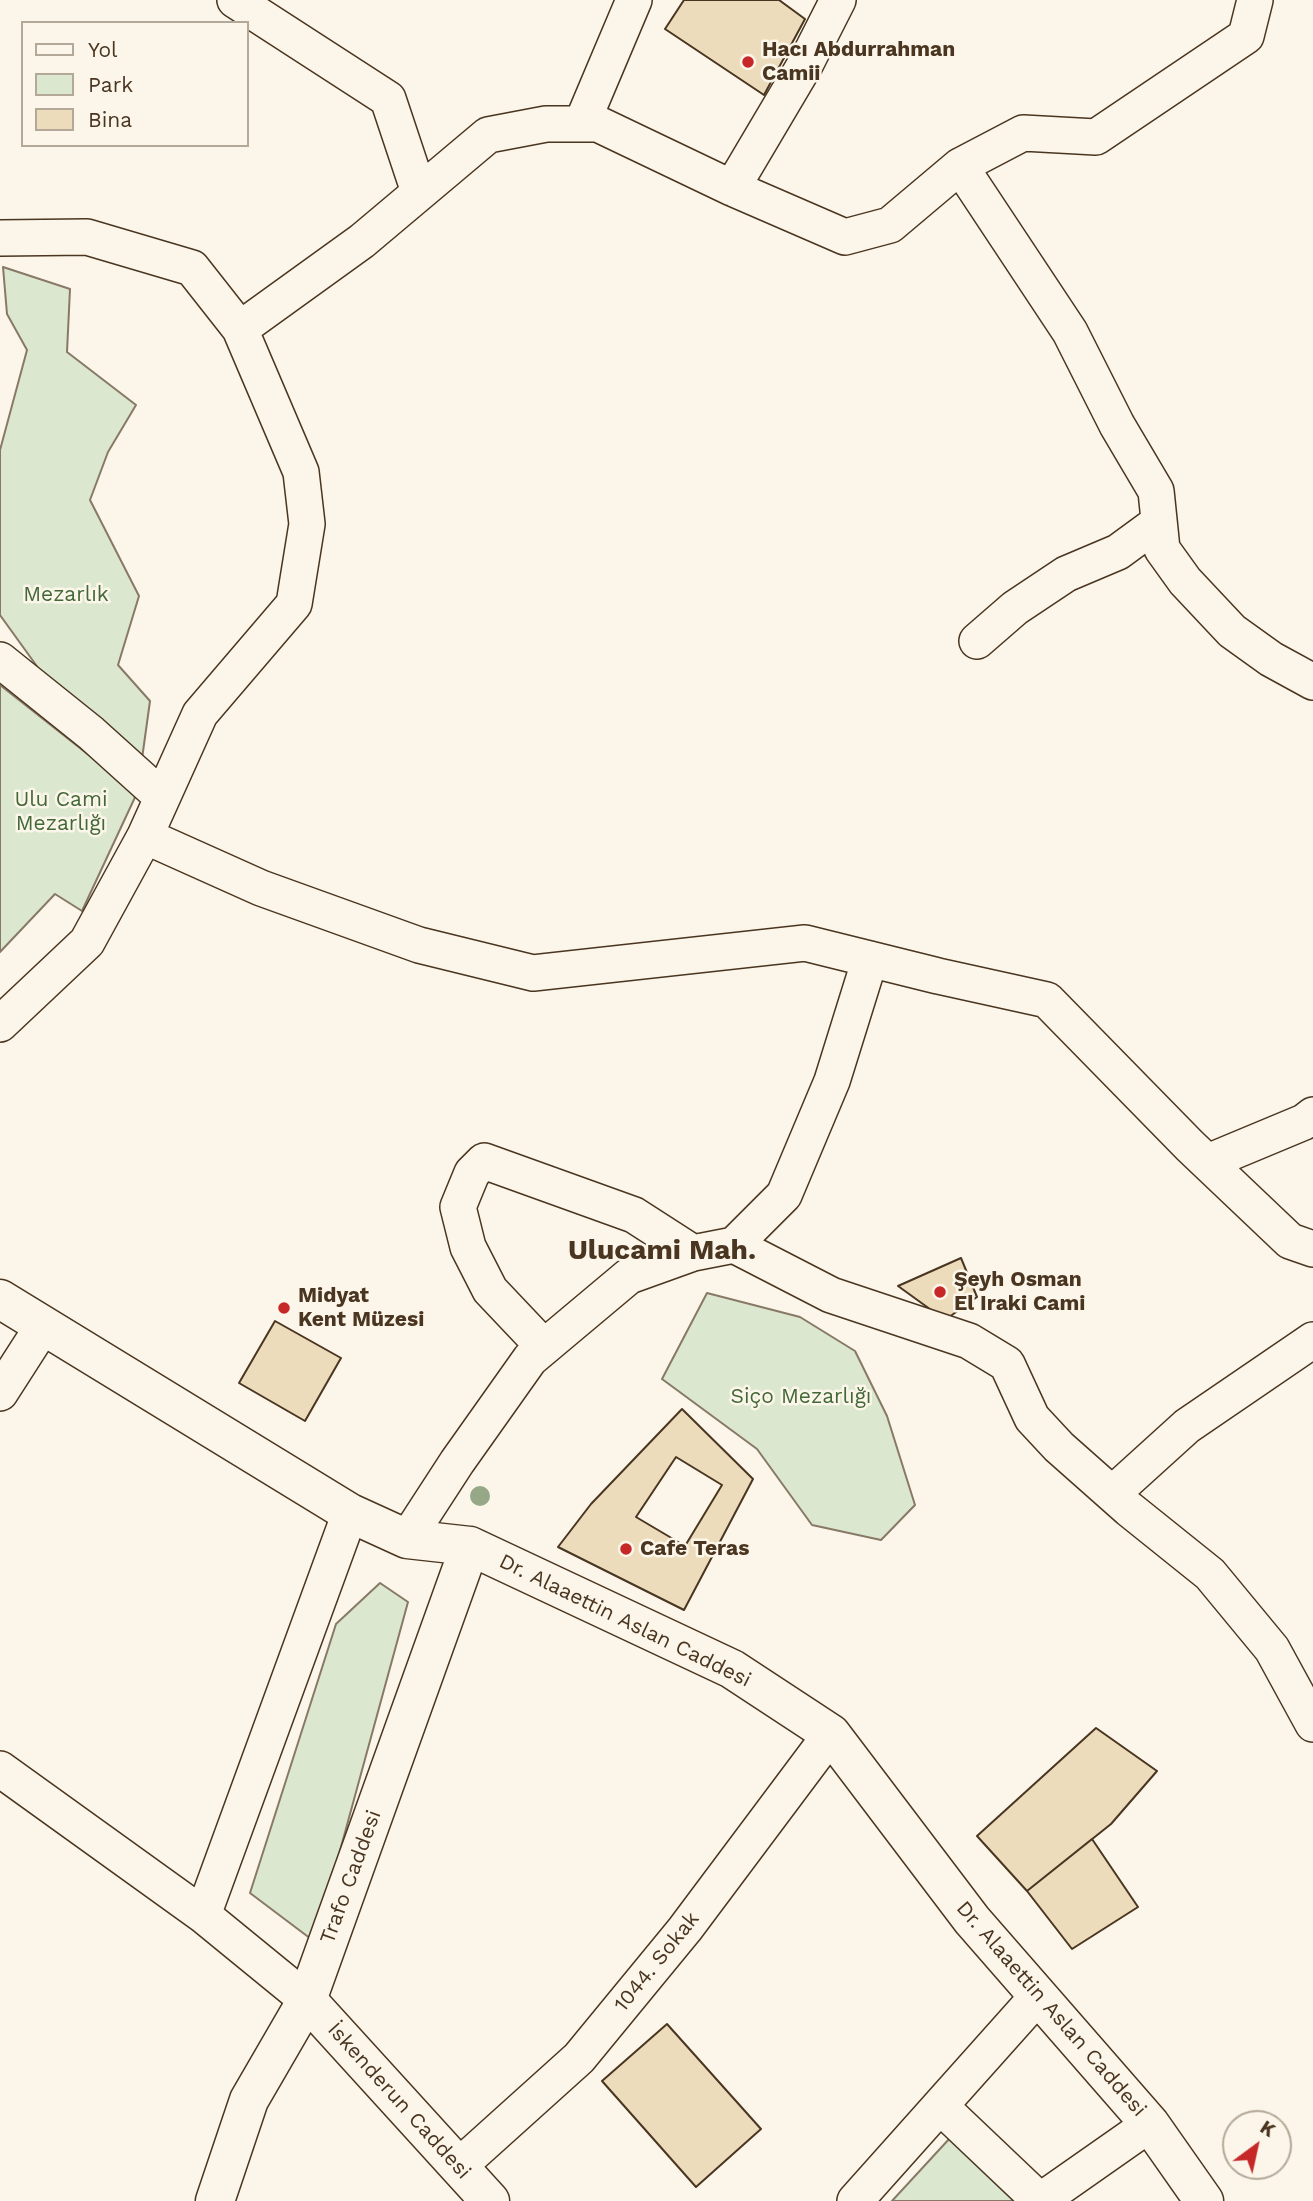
<!DOCTYPE html>
<html>
<head>
<meta charset="utf-8">
<style>
	body { margin:0 }
	#map { position:relative; width:1313px; height:2201px; overflow:hidden; background:#fbf6e9; font-family:"Work Sans",sans-serif }
	canvas { display:block }
	.legend { position:absolute; left:21px; top:21px; width:228px; height:126px; box-sizing:border-box; background:#fbf6e9; border:2px solid #b4a999; margin:0; padding:9px 12px; list-style:none; font-size:21px; color:#4a3520 }
	.legend li { display:flex; align-items:center; gap:14px; height:35px }
	.legend b { width:35px; border:2px solid #b4a999 }
	.north { position:absolute; left:1222px; top:2110px; width:70px; height:70px; box-sizing:border-box; background:#fbf6e9; border:2px solid #b4a999; border-radius:50%; rotate:33deg; font-size:19px; font-weight:700; line-height:28px; text-align:center; color:#4a3520 }
	.north::after { content:''; display:block; margin:auto; width:24px; height:32px; background:#c62828; clip-path:polygon(50% 0,100% 100%,50% 72%,0 100%) }
</style>
</head>
<body>
<div id="map">
<canvas width="1313" height="2201"></canvas>
<ul class="legend">
<li><b style="height:9px;background:#fbf6e9"></b>Yol</li>
<li><b style="height:19px;background:#dce7d0"></b>Park</li>
<li><b style="height:19px;background:#ecdcbc"></b>Bina</li>
</ul>
<div class="north">K</div>
</div>
<script>
const c = document.querySelector('canvas').getContext('2d');
c.lineJoin = 'round';
function fillPath(path, color) {
  c.fillStyle = color;
  c.fill(path, 'evenodd');
}
function strokePath(path, color, width, dash) {
  c.strokeStyle = color;
  c.lineWidth = width;
  c.lineCap = dash ? 'butt' : 'round';
  c.setLineDash(dash || []);
  c.stroke(path);
}
function drawText(font, color, halo, rows, align = 'center') {
  c.font = font + ' "Work Sans",sans-serif';
  c.lineWidth = 5;
  c.setLineDash([]);
  c.textBaseline = 'middle';
  c.strokeStyle = halo;
  c.fillStyle = color;
  for (const [text, x, y, turn = 0] of rows) {
    c.save();
    c.translate(x, y);
    c.rotate((+turn || 0) * Math.PI / 180);
    c.textAlign = isNaN(turn) ? turn : align;
    if (halo) c.strokeText(text, 0, 0);
    c.fillText(text, 0, 0);
    c.restore();
  }
}
const green = new Path2D(`
	M3 267 70 289 67 352 136 405 108 452 90 500 139 596 118 665 150 701 141 766 49 683 0 615V450L27 350 7 314Z
	M0 685 137 793 82 911 55 894 0 952Z
	M707 1293 800 1317 855 1351 887 1416 915 1505 881 1540 812 1525 757 1449 662 1379Z
	M380 1583 408 1602 315 1942 250 1893 336 1624Z
	M950 2138 1019 2195 1013 2201H892Z`);
fillPath(green, '#dce7d0');
strokePath(green, '#887966', 2);
const building = new Path2D(`
	M684 0H779L805 19 764 95 665 29Z
	M961 1258 977 1297 945 1320 898 1286Z
	M275 1321 341 1358 305 1421 239 1383Z
	M682 1409 753 1479 684 1610 558 1547 591 1504ZM676 1457 722 1485 685 1546 636 1517Z
	M1096 1728 1157 1771 1111 1824 1027 1891 977 1836Z
	M1092 1839 1138 1907 1072 1949 1027 1891Z
	M667 2024 761 2129 696 2187 602 2081Z`);
fillPath(building, '#ecdcbc');
strokePath(building, '#4a3520', 2);
const street = new Path2D(`
	M235 0 388 99 419 192
	M582 123 634 0
	M960 166 1070 332 1117 425 1156 491 1162 549 1185 581 1232 631 1271 659 1313 682
	M732 188 806 63 838 0
	M0 238 87 237 192 268 240 329 301 472 307 524 294 604 200 714 145 836 87 942 0 1024
	M240 329 362 241 488 135 546 124H598L732 188 845 237 890 225 960 166 1023 133 1096 137 1246 36 1255 0
	M977 641 1015 608 1066 574 1118 552 1159 522
	M0 660 91 733 162 797
	M145 836 261 888 419 945 533 973 805 943 938 976 1047 1000 1190 1146 1290 1241 1313 1249
	M1208 1162 1304 1122 1313 1115
	M734 1245 831 1295 969 1341 1007 1364 1032 1418 1059 1447 1129 1509 1210 1574 1272 1649 1313 1724
	M544 1347 490 1290 468 1247 458 1207 472 1173 484 1161 634 1215 693 1253
	M0 1393 43 1326
	M1112 1494 1187 1426 1313 1340
	M407 1539 457 1462 530 1359 629 1276 693 1253 734 1245 784 1195 832 1081 870 959
	M0 1769 203 1915 307 2000
	M203 1915 350 1513
	M940 2106 1040 2201 1150 2124
	M458 2167 579 2058 685 1929 831 1734
	M855 2201 1038 1996`);
const secondary = new Path2D(`
	M0 1299 350 1513 407 1539 470 1546 732 1669 831 1734 972 1920 1150 2124 1204 2201
	M307 2000 490 2201
	M215 2201 249 2100 307 2000 470 1546`);
strokePath(street, '#4a3520', 38);
strokePath(secondary, '#4a3520', 41);
strokePath(street, '#fbf6e9', 35);
strokePath(secondary, '#fbf6e9', 38);
c.fillStyle = '#96a887';
for (const [x, y] of [
	[480,1496]
]) {
  c.beginPath();
  c.arc(x, y, 10, 0, 2 * Math.PI);
  c.fill();
}
for (const [x, y, r, color] of [
	[748,62,7,"#c62828"],
	[940,1292,7,"#c62828"],
	[284,1308,7,"#c62828"],
	[626,1549,7,"#c62828"]
]) {
  const dot = new Path2D();
  dot.arc(x, y, r, 0, 2 * Math.PI);
  c.fillStyle = color;
  c.fill(dot);
  strokePath(dot, '#fbf6e9', 2.5);
}
drawText('bold 21px', '#4a3520', '#fbf6e9', [
	["Hacı Abdurrahman",762,50],
	["Camii",762,74],
	["Şeyh Osman",954,1280],
	["El Iraki Cami",954,1304],
	["Midyat",298,1296],
	["Kent Müzesi",298,1320],
	["Cafe Teras",640,1549]
], 'left');
drawText('21px', '#436837', '#fbf6e9', [
	["Mezarlık",66,595],
	["Ulu Cami",61,800],
	["Mezarlığı",61,824],
	["Siço Mezarlığı",801,1397]
]);
drawText('21px', '#4a3520', '#fbf6e9', [
	["Dr. Alaaettin Aslan Caddesi",625,1621,26],
	["Trafo Caddesi",351,1877,-70],
	["1044. Sokak",657,1962,-51],
	["Dr. Alaaettin Aslan Caddesi",1051,2009,49],
	["İskenderun Caddesi",399,2101,48]
]);
drawText('bold 28px', '#4a3520', '#fbf6e9', [
	["Ulucami Mah.",662,1251]
]);
</script>
</body>
</html>
